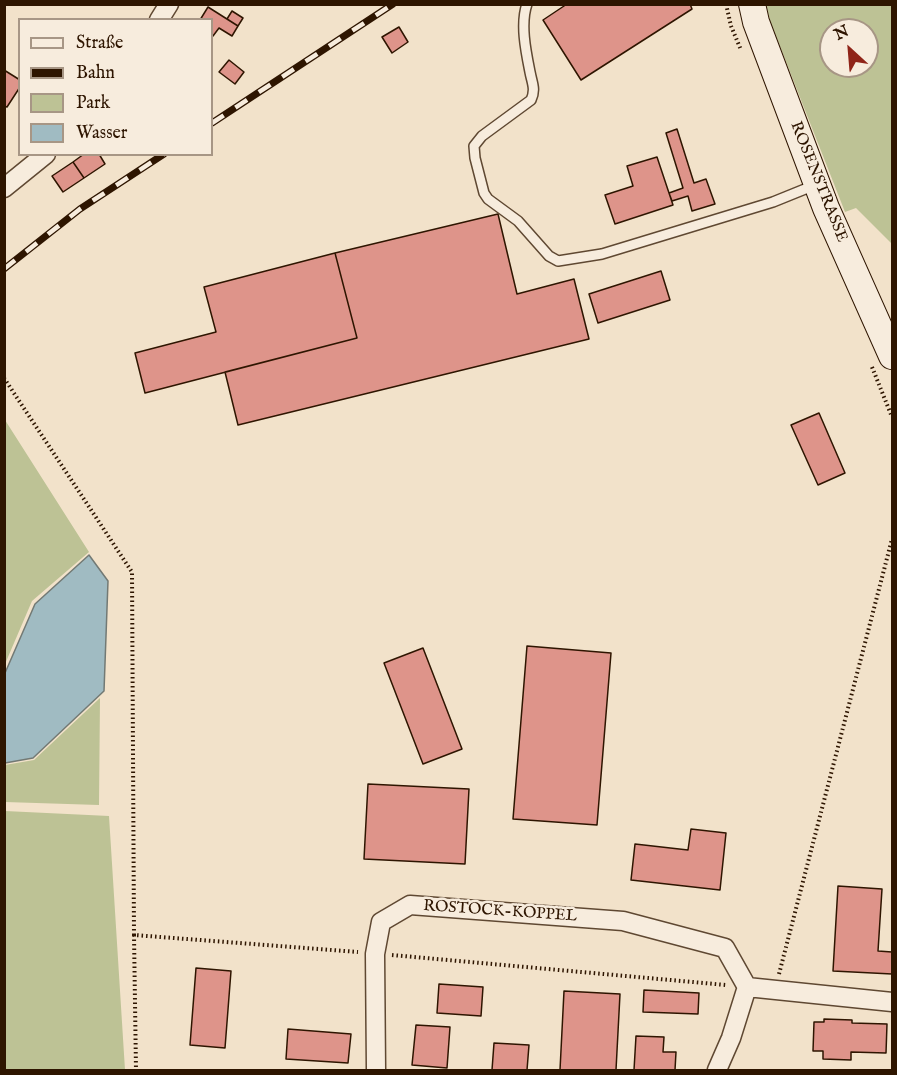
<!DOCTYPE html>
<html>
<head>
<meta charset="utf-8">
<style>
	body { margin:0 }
	#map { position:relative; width:897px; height:1075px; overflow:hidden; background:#f2e2ca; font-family:"IM FELL English",serif }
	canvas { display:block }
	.frame { position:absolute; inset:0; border:6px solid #2e1500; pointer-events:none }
	.legend { position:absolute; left:18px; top:18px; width:195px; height:138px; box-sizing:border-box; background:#f7ecdd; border:2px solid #a79685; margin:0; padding:8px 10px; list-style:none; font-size:18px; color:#2e1500 }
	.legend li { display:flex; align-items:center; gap:12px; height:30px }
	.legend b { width:30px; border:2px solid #a79685 }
	.north { position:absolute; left:819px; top:18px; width:60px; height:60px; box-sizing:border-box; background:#f7ecdd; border:2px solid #a79685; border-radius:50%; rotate:334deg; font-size:16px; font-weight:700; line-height:24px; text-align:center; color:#2e1500 }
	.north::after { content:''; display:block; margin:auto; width:21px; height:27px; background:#8f2418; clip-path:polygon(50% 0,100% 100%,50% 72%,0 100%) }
</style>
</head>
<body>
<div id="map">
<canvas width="897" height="1075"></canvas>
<div class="frame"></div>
<ul class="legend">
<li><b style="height:8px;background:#f7ecdd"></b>Straße</li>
<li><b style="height:8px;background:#2e1500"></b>Bahn</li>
<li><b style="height:16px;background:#bdc295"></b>Park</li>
<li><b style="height:16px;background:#a0bbc2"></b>Wasser</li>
</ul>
<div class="north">N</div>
</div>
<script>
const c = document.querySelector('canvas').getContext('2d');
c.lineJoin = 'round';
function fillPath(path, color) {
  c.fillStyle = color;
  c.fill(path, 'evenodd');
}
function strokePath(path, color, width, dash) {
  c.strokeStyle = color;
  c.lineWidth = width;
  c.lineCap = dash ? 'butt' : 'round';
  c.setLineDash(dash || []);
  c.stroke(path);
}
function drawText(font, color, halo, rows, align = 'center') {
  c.font = font + ' "IM FELL English",serif';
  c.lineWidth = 5;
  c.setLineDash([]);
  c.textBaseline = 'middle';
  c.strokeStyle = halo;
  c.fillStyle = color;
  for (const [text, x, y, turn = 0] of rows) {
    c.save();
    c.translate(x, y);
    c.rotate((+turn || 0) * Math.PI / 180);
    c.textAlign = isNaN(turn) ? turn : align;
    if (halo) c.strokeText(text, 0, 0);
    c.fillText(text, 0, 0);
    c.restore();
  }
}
fillPath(new Path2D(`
	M766 5H892V244L856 208 845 212 770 21ZM831 30H867V66H831Z
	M5 420 89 552 32 601 5 664Z
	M100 698 99 805 5 802V765L34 760Z
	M5 811 109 816 125 1070H5Z`), '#bdc295');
const water = new Path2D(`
	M89 555 108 581 104 691 33 758 5 763V673L35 604Z`);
fillPath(water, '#a0bbc2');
strokePath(water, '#727974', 1.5);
const building = new Path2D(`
	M567 4H690L692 9 581 80 543 20Z
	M208 7 238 26 232 36 219 28 213 36 212 35V20H200Z
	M232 11 243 18 238 26 227 19Z
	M399 27 408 42 392 53 382 37Z
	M229 60 244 72 235 84 219 72Z
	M4 70 20 80V87L7 107 4 106Z
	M677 129 694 183 706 179 715 204 692 211 688 196 672 201 669 193 683 188 666 133Z
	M84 154H99L105 164 84 178 73 162Z
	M657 157 673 205 615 224 605 195 633 186 627 166Z
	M73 162 84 178 63 192 52 176Z
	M498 214 517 294 574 279 589 339 238 425 225 372 357 338 335 253Z
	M335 253 357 338 145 393 135 353 216 332 204 287Z
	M661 271 670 300 598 323 589 294Z
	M819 413 845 473 818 485 791 425Z
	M527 646 611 653 597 825 513 819Z
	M423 648 462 749 423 764 384 663Z
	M368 784 469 789 465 864 364 859Z
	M691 829 726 833 720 890 631 880 635 844 688 850Z
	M838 886 882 889 878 951 892 952V974L833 971Z
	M196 968 231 971 225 1048 190 1045Z
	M439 984 483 987 481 1016 437 1013Z
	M644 990 699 993 698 1014 643 1012Z
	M564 991 620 994 616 1070H560Z
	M824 1019 852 1020V1023L887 1024 886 1053 851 1052V1060L823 1059V1051H813L814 1022H824Z
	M416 1025 450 1027 447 1068 412 1065Z
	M288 1029 351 1034 348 1063 286 1059Z
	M636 1036 664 1037 663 1052H676L675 1070H634Z
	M494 1043 529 1045 527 1070H492Z`);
fillPath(building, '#de948a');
strokePath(building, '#2e1500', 1.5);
const service = new Path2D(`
	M527 4C520 24 526 52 530 72 532 83 536 89 531 100L482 136 474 146 475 158 484 193 488 199 518 221 549 256 558 261 602 254 773 202 815 185`);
const minor = new Path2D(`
	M159 20 169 4
	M4 188 46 154
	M747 987 892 1002
	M376 1070 375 954 381 922 410 905 623 921 725 948 747 987 731 1038 717 1070`);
const secondary = new Path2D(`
	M752 4 756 22 826 208 892 356`);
strokePath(service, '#5f4832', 12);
strokePath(minor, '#5f4832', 21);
strokePath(secondary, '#2e1500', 28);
strokePath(new Path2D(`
	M726 4 731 26 741 50
	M872 367 892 417
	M4 378 132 572 134 935 358 952
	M134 935 136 1070
	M392 955 726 985
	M779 974 892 539`), '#2e1500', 4, [1.5, 3]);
strokePath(service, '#f7ecdd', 9);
strokePath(minor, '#f7ecdd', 18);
strokePath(secondary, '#f7ecdd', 26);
const rail = new Path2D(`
	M212 123 393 4
	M4 269 80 209 164 154`);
strokePath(rail, '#2e1500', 7);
strokePath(rail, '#f7ecdd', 4.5, [14]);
drawText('16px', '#2e1500', '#f7ecdd', [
	["ROSENSTRASSE",818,182,68],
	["ROSTOCK-KOPPEL",500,912,4]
]);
</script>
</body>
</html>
